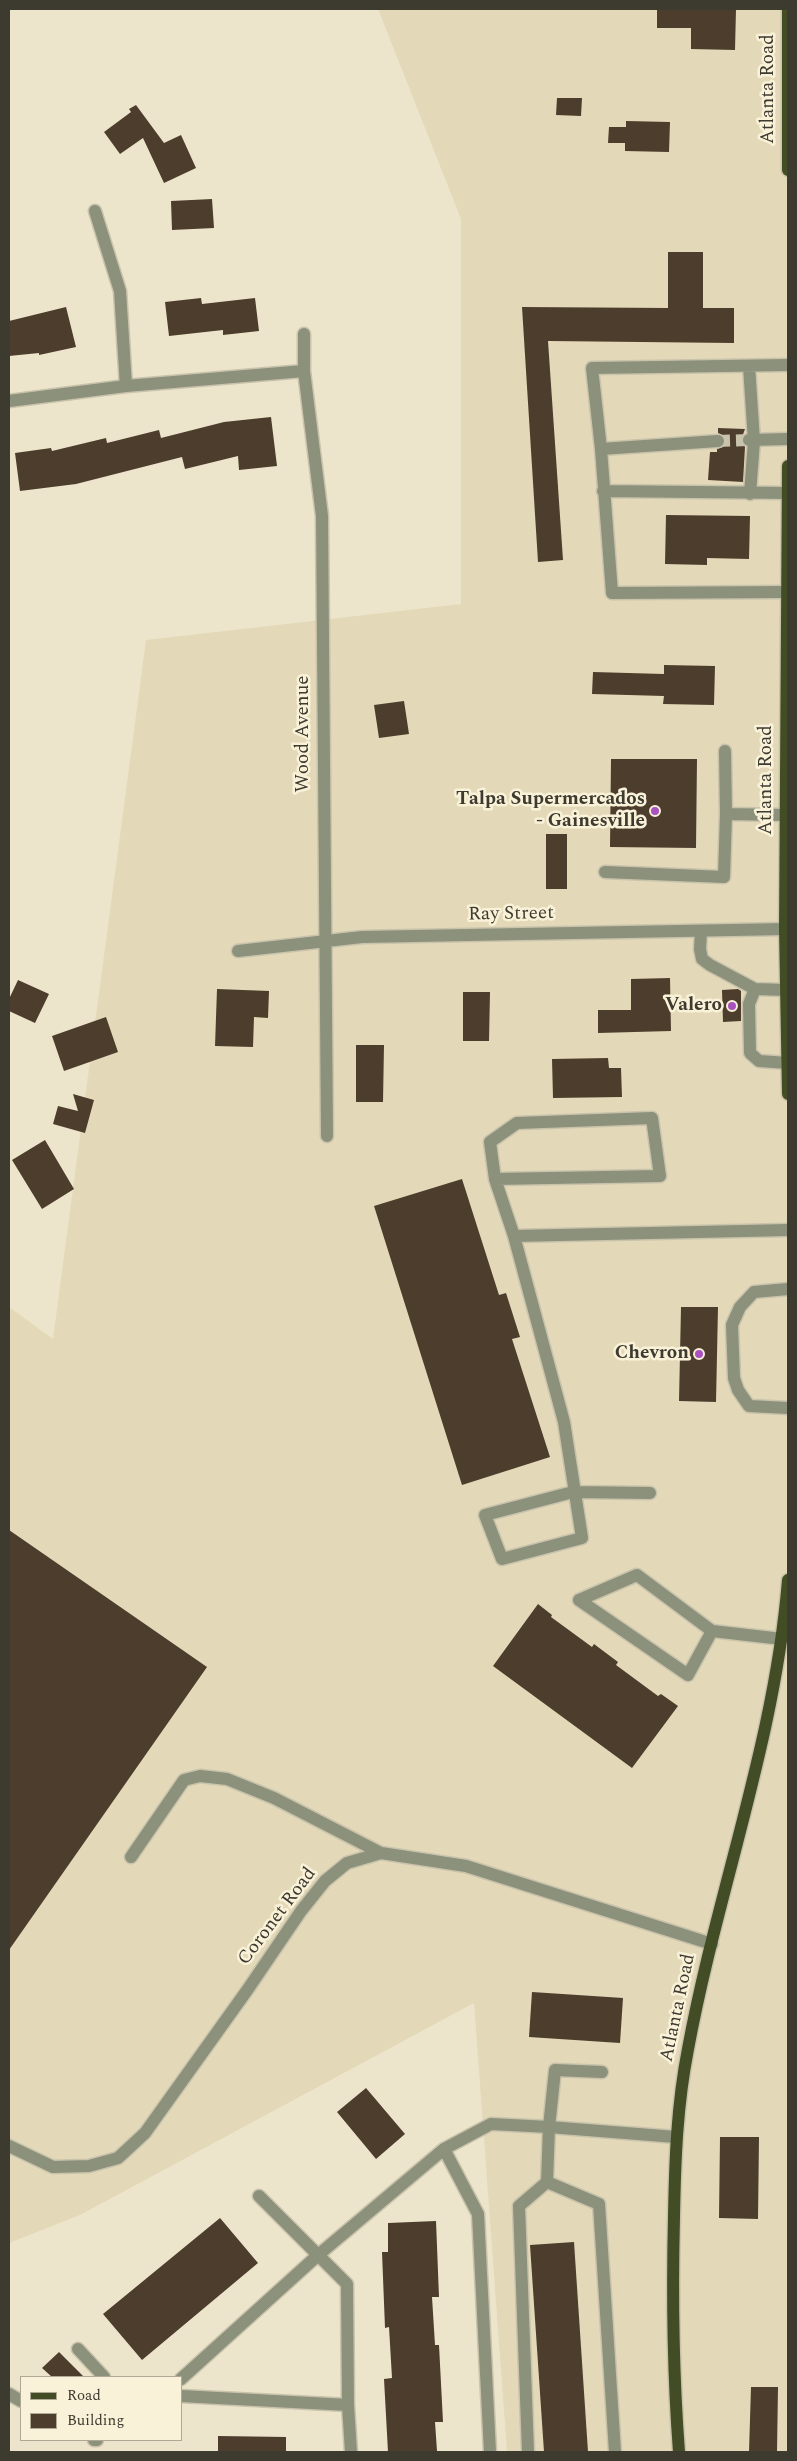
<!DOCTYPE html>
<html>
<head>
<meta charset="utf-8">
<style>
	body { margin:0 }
	#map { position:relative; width:797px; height:2461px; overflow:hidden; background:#ede5cb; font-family:Spectral,serif }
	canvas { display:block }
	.frame { position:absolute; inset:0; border:10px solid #3d3a30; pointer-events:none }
	.legend { position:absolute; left:20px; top:2376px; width:162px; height:65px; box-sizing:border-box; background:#faf2d8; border:1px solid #aea895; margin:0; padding:6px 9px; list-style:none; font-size:15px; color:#3d3a30 }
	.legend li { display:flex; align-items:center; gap:10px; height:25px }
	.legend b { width:25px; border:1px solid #aea895 }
</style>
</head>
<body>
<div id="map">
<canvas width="797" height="2461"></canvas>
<div class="frame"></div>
<ul class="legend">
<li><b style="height:6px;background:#434d25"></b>Road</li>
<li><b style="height:14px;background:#4d3d2c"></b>Building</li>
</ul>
</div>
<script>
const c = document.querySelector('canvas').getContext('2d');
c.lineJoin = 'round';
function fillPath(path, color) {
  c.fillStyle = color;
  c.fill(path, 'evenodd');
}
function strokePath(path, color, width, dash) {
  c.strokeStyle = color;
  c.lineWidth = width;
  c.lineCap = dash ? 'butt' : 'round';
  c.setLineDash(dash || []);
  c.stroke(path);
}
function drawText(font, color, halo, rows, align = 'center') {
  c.font = font + ' Spectral,serif';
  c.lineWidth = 5;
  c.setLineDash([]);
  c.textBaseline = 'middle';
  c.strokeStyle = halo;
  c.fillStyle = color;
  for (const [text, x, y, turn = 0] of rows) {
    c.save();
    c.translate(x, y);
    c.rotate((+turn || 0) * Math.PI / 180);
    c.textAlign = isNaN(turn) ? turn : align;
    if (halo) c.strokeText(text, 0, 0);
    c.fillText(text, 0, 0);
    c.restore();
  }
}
fillPath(new Path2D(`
	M378 9H788V2452H507L474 2003 80 2215 9 2243V1307L53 1339 146 640 461 604V219Z`), '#e3d9b8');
fillPath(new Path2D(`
	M657 9H736L735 50 691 49V28H657Z
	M557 98H582L581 116 556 115Z
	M136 105 164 143 181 135 196 168 164 183 143 138 120 154 104 132 131 112 129 109Z
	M626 121 670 122 669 152 625 151V143H608L609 127H626Z
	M212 199 214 228 172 230 171 201Z
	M668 252H703V308H734V343L548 341 563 560 538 562 522 307 668 308Z
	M201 298 202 304 255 298 259 331 223 335V330L169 336 165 302Z
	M66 307 76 347 39 355V353L9 356V321Z
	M271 417 277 466 239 470 238 456 185 469 182 457 76 484 20 491 15 453 51 448 52 451 106 438 107 443 159 430 161 438 224 422Z
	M718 428 745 429 741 440 745 447 743 482 708 480 710 452H717V449L723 447 726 441 724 436 718 433Z
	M666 515 750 516 749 559 707 558V565L665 564Z
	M664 665 715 666 714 705 663 704 664 696 592 694 593 672 664 674Z
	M404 701 409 734 379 738 374 705Z
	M611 759H697L696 848 610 847Z
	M546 834H567V889H546Z
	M670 978 671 1031 598 1033V1010H631V979Z
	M18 980 49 994 35 1023 9 1011V999Z
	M217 989 269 991 268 1018 254 1017 253 1047 215 1046Z
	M738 989 741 991V1021L723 1022 722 990Z
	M463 992H490L489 1041H463Z
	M106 1017 118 1052 64 1071 52 1036Z
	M356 1045H384L383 1102H356Z
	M608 1058 609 1068H621L622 1097 553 1098 552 1059Z
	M73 1094 94 1100 85 1133 53 1124 58 1106 78 1111Z
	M45 1140 74 1189 42 1209 12 1160Z
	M462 1179 499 1295 506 1293 520 1337 512 1339 550 1457 462 1485 374 1206Z
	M681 1307H718L716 1402 679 1401Z
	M9 1530 207 1667 9 1950Z
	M538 1604 552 1615 551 1617 592 1647 594 1644 618 1662 616 1665 658 1696 661 1694 678 1706 632 1768 493 1666Z
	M532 1992 623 1998 620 2043 529 2037Z
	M366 2088 405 2134 376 2159 337 2112Z
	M720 2137H759L758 2219 719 2218Z
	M220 2218 258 2263 142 2360 103 2314Z
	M436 2221 439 2297H432L435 2345H439L443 2422H435L437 2451 388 2452 384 2379 392 2378 389 2327 385 2328 382 2252H388V2223Z
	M574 2242 588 2452H544L530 2245Z
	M59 2352 84 2377H52L42 2368Z
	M751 2387H778L777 2452H749Z
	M218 2436 286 2437V2452H218Z`), '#4d3d2c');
strokePath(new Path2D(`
	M718 441 749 440`), '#cac3ac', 12, [12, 6]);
const minor = new Path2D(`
	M95 211 120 291 126 386
	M304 334V371L322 516 327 1136
	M749 366 754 441 750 494
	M9 401 126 386 304 371
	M749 440 788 439
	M601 449 718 441
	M603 491 788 493
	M787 592 612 593 601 449 592 368 788 365
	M725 751 726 814
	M605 872 724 877 726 814 786 815
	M701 931 700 949 702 959 710 965 755 989 786 990
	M238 951 362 937 785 929
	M755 989 749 1004 750 1053 759 1061 788 1063
	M495 1179 660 1176 652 1118 517 1123 490 1142 495 1179 514 1236
	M788 1289 754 1292 740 1307 732 1325 734 1378 738 1390 749 1406 788 1408
	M650 1493 573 1492 485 1515 502 1559 582 1538 564 1422 514 1236 788 1230
	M579 1600 637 1575 712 1631 782 1639
	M579 1600 688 1675 712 1631
	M131 1857 184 1780 200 1776 227 1779 274 1798 381 1853
	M9 2146 53 2167 89 2166 118 2158 145 2133 248 1989 301 1911 325 1881 347 1863 381 1853 466 1866 712 1944
	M444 2149 478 2214 490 2452
	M547 2182 599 2204 615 2452
	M259 2196 347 2284 348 2405 351 2452
	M78 2349 104 2377
	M181 2379 317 2256 444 2149 491 2124 549 2127 555 2070 602 2072
	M9 2394 21 2401
	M181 2396 348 2405
	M94 2440H97
	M528 2452 519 2206 547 2182 549 2127 676 2137`);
const major = new Path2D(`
	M788 9V170
	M788 466 785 929 788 1094
	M679 2452C673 2373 672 2297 674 2217 675 2160 677 2105 688 2049 717 1892 775 1741 788 1580`);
strokePath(minor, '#cac3ac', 15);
strokePath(major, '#cac3ac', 15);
strokePath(minor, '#8b917b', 12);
strokePath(major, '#434d25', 12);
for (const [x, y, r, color] of [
	[655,811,5,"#a851bf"],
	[732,1006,5,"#a851bf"],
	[699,1354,5,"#a851bf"]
]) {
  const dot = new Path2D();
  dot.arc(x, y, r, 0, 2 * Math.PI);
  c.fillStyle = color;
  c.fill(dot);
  strokePath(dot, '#faf2d8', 2);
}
drawText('19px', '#3d3a30', '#faf2d8', [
	["Atlanta Road",769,89,-90],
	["Wood Avenue",304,734,-90],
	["Atlanta Road",767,780,-90],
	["Ray Street",511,915,-1],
	["Coronet Road",278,1917,-53],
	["Atlanta Road",679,2008,-78]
]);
drawText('bold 19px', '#3d3a30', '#faf2d8', [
	["Talpa Supermercados",645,800],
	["- Gainesville",645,822],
	["Valero",722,1006],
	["Chevron",689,1354]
], 'right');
</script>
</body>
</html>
